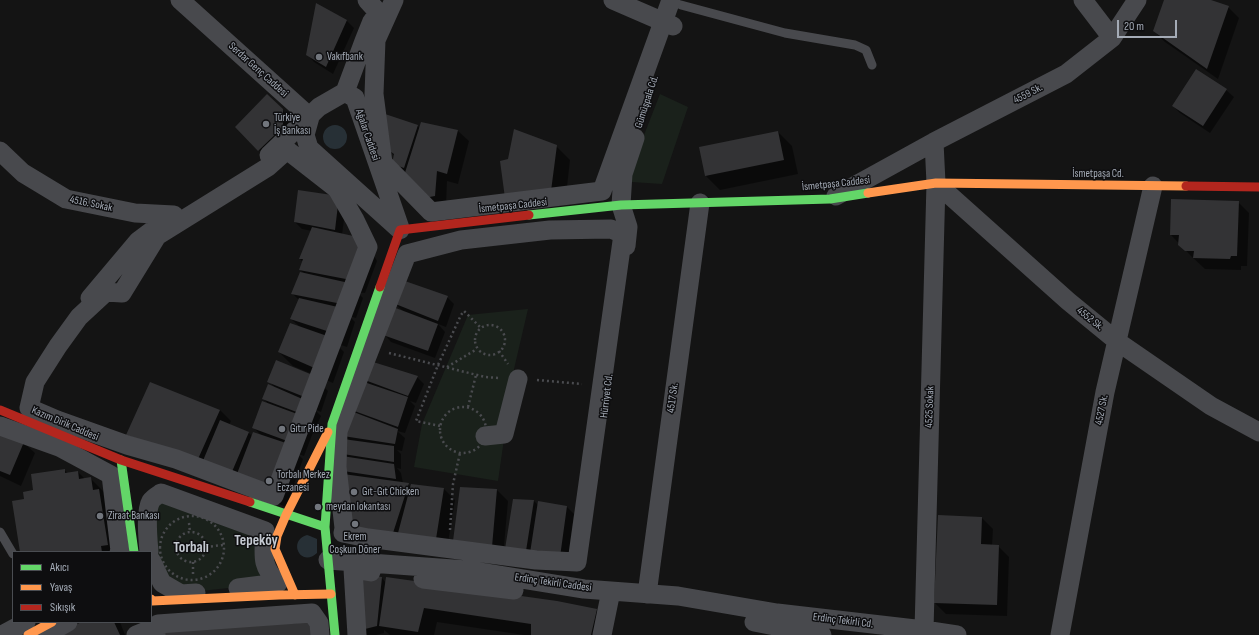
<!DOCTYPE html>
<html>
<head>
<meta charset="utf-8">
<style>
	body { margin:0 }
	#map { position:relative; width:1259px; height:635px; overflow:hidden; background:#141414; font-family:"Sofia Sans Condensed",sans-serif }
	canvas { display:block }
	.legend { position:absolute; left:12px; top:551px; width:140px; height:72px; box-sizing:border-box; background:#0e0e10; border:1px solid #4a4d52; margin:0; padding:5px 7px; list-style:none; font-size:12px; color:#a4abb6 }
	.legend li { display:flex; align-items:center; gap:8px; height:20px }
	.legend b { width:20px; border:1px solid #4a4d52 }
	.scale { position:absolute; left:1117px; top:20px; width:60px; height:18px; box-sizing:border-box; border:2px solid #a4abb6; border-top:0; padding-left:5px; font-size:12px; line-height:14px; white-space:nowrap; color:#a4abb6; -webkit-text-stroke:3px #0e0e10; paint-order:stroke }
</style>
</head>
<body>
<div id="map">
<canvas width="1259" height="635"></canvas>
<ul class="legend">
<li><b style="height:5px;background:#63d668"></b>Akıcı</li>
<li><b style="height:5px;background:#ff974d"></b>Yavaş</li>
<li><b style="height:5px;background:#b3261e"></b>Sıkışık</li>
</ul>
<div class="scale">20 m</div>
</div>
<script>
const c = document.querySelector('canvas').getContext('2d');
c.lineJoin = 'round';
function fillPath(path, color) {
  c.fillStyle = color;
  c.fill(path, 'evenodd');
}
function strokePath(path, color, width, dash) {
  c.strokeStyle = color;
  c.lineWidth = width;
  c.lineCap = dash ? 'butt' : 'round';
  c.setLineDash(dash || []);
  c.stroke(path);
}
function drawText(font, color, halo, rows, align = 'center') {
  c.font = font + ' "Sofia Sans Condensed",sans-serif';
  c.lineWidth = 3;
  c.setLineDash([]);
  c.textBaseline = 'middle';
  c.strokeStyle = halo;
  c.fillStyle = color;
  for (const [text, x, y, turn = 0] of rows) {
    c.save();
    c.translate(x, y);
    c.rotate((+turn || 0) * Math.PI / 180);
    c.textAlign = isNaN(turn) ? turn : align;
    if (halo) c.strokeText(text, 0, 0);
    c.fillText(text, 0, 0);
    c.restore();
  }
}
fillPath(new Path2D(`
	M660 94 688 107 662 184 632 182 630 171Z
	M528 309 514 369 498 481 414 467 422 424 468 315Z
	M160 495 264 535 275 583 182 593 166 582 150 528Z`), '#1a211b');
fillPath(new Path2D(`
	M323 137a12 12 0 1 1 24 0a12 12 0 1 1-24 0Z
	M307 535 310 536 317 539V553C301 568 287 541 307 535Z`), '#273036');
fillPath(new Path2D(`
	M1165 0H1208L1228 7 1239 18 1218 79 1165 42 1154 31Z
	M317 5 347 21 354 28 333 74 314 62 307 54Z
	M1197 70 1226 90 1234 97 1210 133 1180 113 1173 106Z
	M282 110 290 117V135L266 157 236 127Z
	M386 116 418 126 420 129 458 131 469 141 458 184 447 181 446 206 436 209 401 171 395 156 386 148 383 131Z
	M778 132 792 146 798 174 720 190 706 176Z
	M556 146 570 160 565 204 506 197Z
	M1238 202 1249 213 1247 266H1241V270L1205 269 1191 256 1171 235Z
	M346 204 342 235 372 252 377 261 365 293 357 292 363 298 356 318 349 316 355 322 347 347 335 343 344 352 333 383 293 366 279 352 300 327 291 319 299 300 293 294 305 274 300 270 303 262 300 259 312 231 302 229 295 222Z
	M447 297 454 304 446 327 438 324 445 332 435 358 391 342 384 334 404 312 394 303Z
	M314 377 328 391 321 412 314 409 321 416 316 427 308 424 314 430 304 456 296 453 303 459 286 507 138 445 220 410 231 421 229 425 249 433 253 437 262 436 253 427 269 405 263 398 276 389 269 381Z
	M417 377 424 384 416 403 410 401 415 406 405 433 397 431 405 438 402 451 397 450 401 454V469L397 468 401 473 403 483 408 484 411 487 412 485 444 489 455 500 447 549 361 538 348 476 344 471 349 459 344 454 349 440 344 436 350 408 370 385 363 379Z
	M0 433 24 443 35 453 21 486 0 476Z
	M64 470 68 473 78 472 85 479 90 478 104 492 120 552H21L25 500 34 491Z
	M497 490 508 501 503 557 465 552Z
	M514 500 534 501 538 505 567 507 574 514 567 564 514 556Z
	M982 518 993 529 992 546H998L1009 557 1007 616 946 614 935 603Z
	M382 578 386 583 596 610 610 624 608 635H524L437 622 434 635H390L384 630V633L376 635H367L362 629Z
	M83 622H120L125 635H61Z`), '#0007');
fillPath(new Path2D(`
	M1164 0H1211L1229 6 1207 69 1153 31Z
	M316 3 347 20 326 67 306 55Z
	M1196 69 1227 89 1203 126 1172 106Z
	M267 94 283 109V127L258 151 235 127Z
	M385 114 418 125 404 168 392 164 394 154 385 148 389 135 382 131Z
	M421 122 458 130 447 174 437 171 435 196 424 198 403 179Z
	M514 129 557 145 551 191 505 198 500 161 508 159Z
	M778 131 784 160 705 176 699 147Z
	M298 190 339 196 335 230 294 222Z
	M1171 199 1239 201 1237 256H1231L1230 259 1193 258 1194 251H1185L1178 245 1179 235H1170Z
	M312 227 358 237 364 246 351 280 299 270 303 259H299Z
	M300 272 349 283 342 304 291 294Z
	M402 280 448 296 438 321 393 303Z
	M299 298 342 308 333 333 290 319Z
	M393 307 438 324 428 351 383 335Z
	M290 323 330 337 319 370 278 352Z
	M276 360 315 376 307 398 267 382Z
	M370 361 418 376 408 396 362 379Z
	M361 381 408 397 398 427 349 409Z
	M150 382 220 410 198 459 126 435Z
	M268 384 307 401 302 414 262 399Z
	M262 401 300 415 290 442 252 428Z
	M351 411 398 429 395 444 343 436Z
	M220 420 249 432 231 474 202 463Z
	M0 432 24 442 10 475 0 471Z
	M253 432 289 444 272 494 235 479Z
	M343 439 394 446V462L343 454Z
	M342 456 394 464 396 479 343 471Z
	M65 469V473L78 471 79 479 91 477 93 490 99 489 108 545 101 546 102 552H20L12 501 24 499 23 492 33 490 31 474Z
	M343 474 409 483 393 533 349 528Z
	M411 484 444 488 436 539 398 533Z
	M460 487 497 489 492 547 453 541Z
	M513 499 534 500 526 551 505 549Z
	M538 501 567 506 560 557 530 553Z
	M938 515 982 517 981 544 999 545 997 605 934 603Z
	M357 574 382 577 377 626 361 630Z
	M386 577 557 601 597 609 591 635H531V624L424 608 418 632 379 626Z
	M81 622H114L120 635H59Z
	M318 622V635H161L160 630Z`), '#333335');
strokePath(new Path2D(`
	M475 340a15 15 0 1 1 30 0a15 15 0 1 1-30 0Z
	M499 351 508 364
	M389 353 485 377 499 378
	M447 367 477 349
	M537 380 582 384
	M440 430a23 23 0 1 1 46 0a23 23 0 1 1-46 0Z
	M468 407 476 375
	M440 426 416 421 438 365 461 315 464 311 480 327
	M160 548a32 32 0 1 1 64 0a32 32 0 1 1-64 0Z
	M189 523 190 532
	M450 530 453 484 460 453
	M176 547a15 15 0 1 1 30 0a15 15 0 1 1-30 0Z
	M206 547 223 545
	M193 562V574`), '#4a4b4f', 2.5, [2, 3]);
strokePath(new Path2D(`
	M681 5 785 33 855 45 866 50 872 65
	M0 532 13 554`), '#48494d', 9);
strokePath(new Path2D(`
	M180 0 310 117
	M367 0 377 11
	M394 0 376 40 374 94 383 163 431 212 602 191 671 0
	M613 0 673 26
	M1083 0 1112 38
	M345 92 355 98 400 228
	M345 92 364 41 372 21
	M310 117 305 135 309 148 400 230
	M287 150 337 189 355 220 368 247 274 496 176 459 127 445 57 420 29 408 35 382 58 346 79 317 106 292 122 293 157 236 268 167Z
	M0 151 23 173 66 199 135 213 174 215
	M269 155 319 107 345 92
	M936 183 1068 301 1118 342 1211 406 1259 432
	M836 196 934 142 1066 74 1112 38 1137 0
	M611 229 623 234 577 562 536 560 368 538 343 533 344 528 337 467 338 431 407 254 461 240 550 230Z
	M626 246 628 227 621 205 623 174 635 138
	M90 298 138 241 158 226
	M0 426 59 447 111 475 120 551 119 552
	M485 436 504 434 518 379
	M149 552C148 540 145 511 151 501 153 498 158 495 161 493L265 531C264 555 260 565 278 583L238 588
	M151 560 162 583 181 594 196 593
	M328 560 467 570 584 589 678 596 777 613 924 630 957 635
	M423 579 514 590
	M647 594 700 203
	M754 622 822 635
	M924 630 936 183 934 142
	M2 635 26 622
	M45 635 68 622
	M136 635 156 627
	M156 635V627L158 624 312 613 319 623 320 635
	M357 635 353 569 371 572
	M602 635 611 591
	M1060 635 1105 392 1153 186`), '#48494d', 19);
strokePath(new Path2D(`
	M529 215 621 205 830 199 868 193
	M121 460 134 552
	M250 502 325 527
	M335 635 325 527 332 424 380 287`), '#63d668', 9);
strokePath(new Path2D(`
	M868 193 936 183 1186 186
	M295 595 275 549 277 536 286 515 328 432
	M151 599 152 601 279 595 331 594
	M28 635 52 622`), '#ff974d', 9);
strokePath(new Path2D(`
	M1186 186 1259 187
	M380 287 400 230 529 215
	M0 410 121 460 250 502`), '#b3261e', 9);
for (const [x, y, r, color] of [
	[319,57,4,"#72767d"],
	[266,124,4,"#72767d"],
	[282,429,4,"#72767d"],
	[269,481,4,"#72767d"],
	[354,492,4,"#72767d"],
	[318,507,4,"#72767d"],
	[100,516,4,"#72767d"],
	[355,524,4,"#72767d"]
]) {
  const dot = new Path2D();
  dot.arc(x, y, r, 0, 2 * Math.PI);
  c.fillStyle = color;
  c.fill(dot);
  strokePath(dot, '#0e0e10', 1.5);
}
drawText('11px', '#a4abb6', '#0e0e10', [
	["Vakıfbank",327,57],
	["Türkiye",274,118],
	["İş Bankası",274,131],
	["Gıtır Pide",290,429],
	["Torbalı Merkez",277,475],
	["Eczanesi",277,488],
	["Gıt-Gıt Chicken",362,492],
	["meydan lokantası",326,507],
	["Ziraat Bankası",108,516],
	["Ekrem",355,537,"center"],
	["Coşkun Döner",355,550,"center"]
], 'left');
drawText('11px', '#a4abb6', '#0e0e10', [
	["Serdar Genç Caddesi",258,70,42],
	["4559 Sk.",1028,94,-27],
	["Gümüşpala Cd.",647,102,-72],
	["Ağalar Caddesi",367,135,71],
	["İsmetpaşa Cd.",1098,174],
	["İsmetpaşa Caddesi",836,184,-6],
	["4516. Sokak",91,204,12],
	["İsmetpaşa Caddesi",513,206,-6],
	["4552 Sk.",1090,319,39],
	["Hürriyet Cd.",607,396,-83],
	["4517 Sk.",673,398,-82],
	["4525 Sokak",930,407,-88],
	["4527 Sk.",1102,410,-79],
	["Kazım Dirik Caddesi",65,424,23],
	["Erdinç Tekirli Caddesi",553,583,8],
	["Erdinç Tekirli Cd.",843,621,7]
]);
drawText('bold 15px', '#c5cad2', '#0e0e10', [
	["Tepeköy",256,541],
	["Torbalı",191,548]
]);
</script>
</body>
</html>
